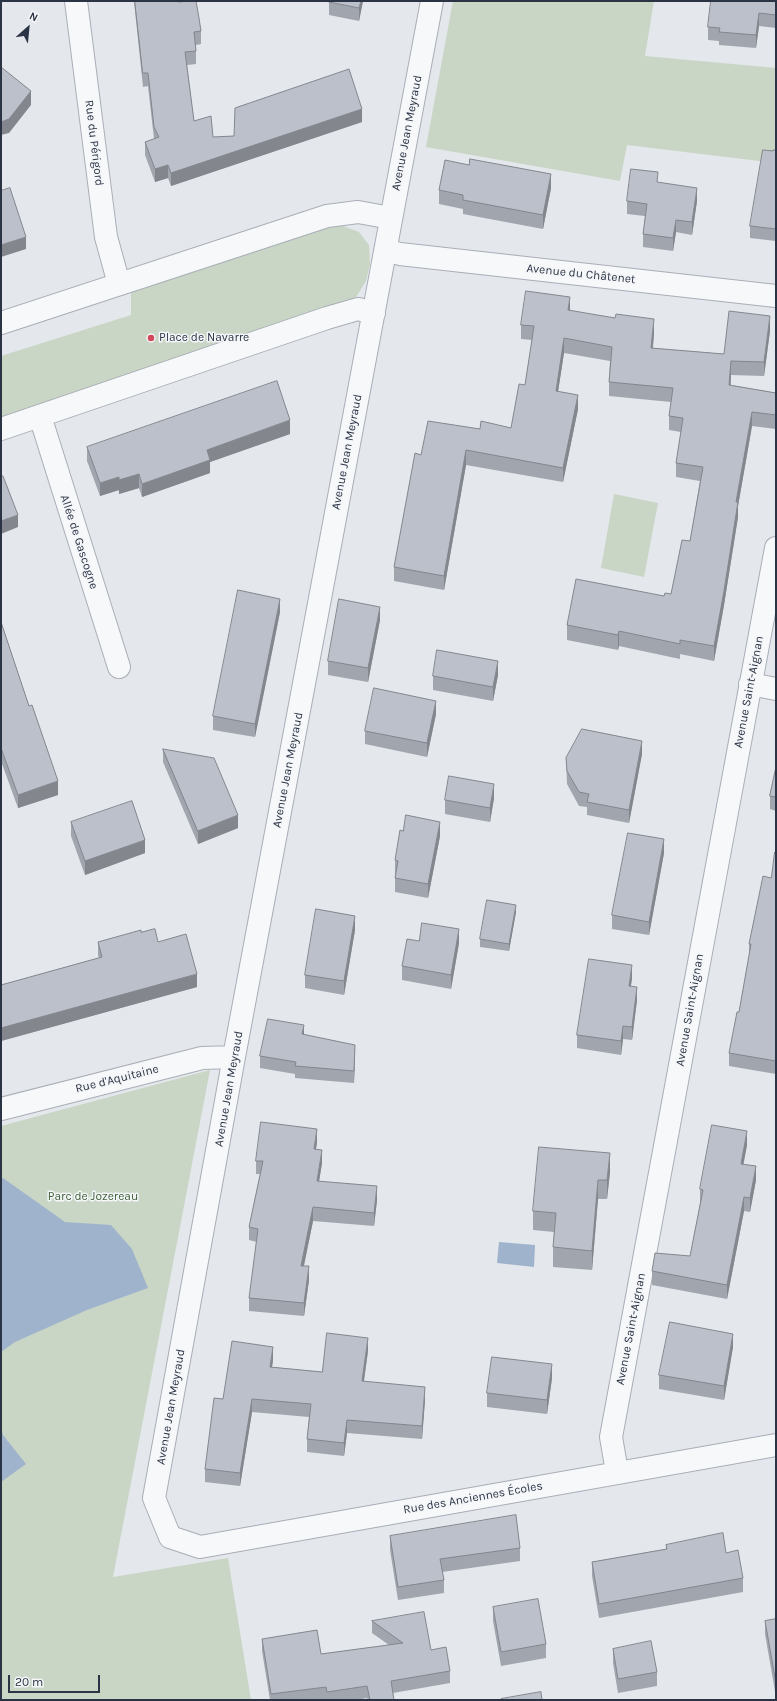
<!DOCTYPE html>
<html>
<head>
<meta charset="utf-8">
<style>
	body { margin:0 }
	#map { position:relative; width:777px; height:1701px; overflow:hidden; background:#e4e7ec; font-family:Karla,sans-serif }
	canvas { display:block }
	.frame { position:absolute; inset:0; border:2px solid #2b3445; pointer-events:none }
	.north { position:absolute; left:8px; top:8px; width:40px; height:40px; -webkit-text-stroke:3px #f4f6f9; paint-order:stroke; rotate:27deg; font-size:11px; font-weight:700; line-height:16px; text-align:center; color:#2b3445 }
	.north::after { content:''; display:block; margin:auto; width:14px; height:18px; background:#2b3445; clip-path:polygon(50% 0,100% 100%,50% 72%,0 100%) }
	.scale { position:absolute; left:8px; top:1675px; width:92px; height:18px; box-sizing:border-box; border:2px solid #2b3445; border-top:0; padding-left:5px; font-size:12px; line-height:14px; white-space:nowrap; color:#2b3445; -webkit-text-stroke:3px #f4f6f9; paint-order:stroke }
</style>
</head>
<body>
<div id="map">
<canvas width="777" height="1701"></canvas>
<div class="frame"></div>
<div class="north">N</div>
<div class="scale">20 m</div>
</div>
<script>
const c = document.querySelector('canvas').getContext('2d');
c.lineJoin = 'round';
function fillPath(path, color) {
  c.fillStyle = color;
  c.fill(path, 'evenodd');
}
function strokePath(path, color, width, dash) {
  c.strokeStyle = color;
  c.lineWidth = width;
  c.lineCap = dash ? 'butt' : 'round';
  c.setLineDash(dash || []);
  c.stroke(path);
}
function drawText(font, color, halo, rows, align = 'center') {
  c.font = font + ' Karla,sans-serif';
  c.lineWidth = 3;
  c.setLineDash([]);
  c.textBaseline = 'middle';
  c.strokeStyle = halo;
  c.fillStyle = color;
  for (const [text, x, y, turn = 0] of rows) {
    c.save();
    c.translate(x, y);
    c.rotate((+turn || 0) * Math.PI / 180);
    c.textAlign = isNaN(turn) ? turn : align;
    if (halo) c.strokeText(text, 0, 0);
    c.fillText(text, 0, 0);
    c.restore();
  }
}
fillPath(new Path2D(`
	M453 1H654L645 56 776 68V163L627 145 620 181 426 147Z
	M338 224 359 232 369 245 370 264 366 281 355 299 1 420V356L131 315V290Z
	M614 494 658 503 644 577 601 568Z
	M210 1070 113 1577 228 1558 251 1700H1V1126Z`), '#c9d6c5');
fillPath(new Path2D(`
	M3 1178 65 1222 111 1225 132 1249 148 1288 87 1310 15 1342 1 1352V1179Z
	M499 1242 535 1245 534 1267 497 1263Z
	M1 1427 3 1435 26 1464 1 1482Z`), '#9fb4cc');
const street = new Path2D(`
	M76 1 106 237 119 284
	M432 1 234 1057 154 1498 170 1537 200 1547 776 1445
	M386 250 400 254 776 296
	M1 323 327 216 358 212 391 218
	M40 416 119 667
	M1 429 327 318 358 309 374 313
	M750 684 776 689
	M1 1109 202 1058 234 1057
	M617 1472 611 1437 776 548`);
strokePath(street, '#a9aeb7', 24);
strokePath(street, '#f7f8fa', 22);
fillPath(new Path2D(`
	M134 1H177L178 2 201 31V44L196 45V64L187 65 194 121 213 137 234 136 362 122 171 186 168 178 155 182 145 155V142L154 139 148 86 143 87Z
	M329 1H363L359 21 329 15Z
	M776 1V28L759 26 756 48 719 45V41L708 40V27Z
	M776 150V241L750 238V226Z
	M658 182 697 201 692 235 676 232 673 251 643 247V234L645 216 627 214V201Z
	M551 188 543 229 463 214V209L439 204V190Z
	M570 310 654 334 653 348 724 354 770 331 764 376 731 375V385L776 393V429L752 426 738 506V517L724 605 714 661 680 654V659L619 646 618 650 567 640V625L671 594 690 541 700 481 676 477V463L681 432 669 430V416L671 402 609 396V382L610 361 564 353 558 391 578 409 563 482 466 465 444 590 394 581V567L421 455 480 429 511 428 525 385 532 340 521 339V325Z
	M290 434 210 462V473L142 497 139 488 119 494V490L100 496 87 461V447Z
	M280 612 255 737 213 730V716Z
	M380 620 368 682 328 675V661Z
	M1 622 58 795 18 808 1 761Z
	M498 675 493 701 433 690V676Z
	M436 714 427 757 365 744V731Z
	M163 749 238 828 198 844 163 762Z
	M642 754 629 823 587 815V807L579 806 567 784 566 758Z
	M776 767V811L770 809V796Z
	M494 798 490 822 445 814V800Z
	M71 822 145 853 85 875 71 836Z
	M403 831 440 836 428 898 395 892V860Z
	M776 852V1074L729 1066V1053L739 1012 749 956V944L771 878Z
	M664 853 649 935 612 929V915Z
	M516 912 509 951 480 947V939Z
	M355 930 344 995 305 988V975Z
	M141 932 158 942 197 987 1 1041V985L99 958 98 955V942Z
	M419 941 459 943 451 989 402 980V966Z
	M632 979 630 986 637 1000 632 1040 623 1039 621 1055 577 1048V1035Z
	M304 1035 355 1057 354 1083 295 1078V1074L260 1068V1056Z
	M317 1142 316 1149 322 1163 319 1181 377 1200 374 1226 313 1221 304 1266 309 1280 304 1316 249 1311V1298L257 1242 249 1240V1227L260 1174H256V1161Z
	M747 1145 743 1164 756 1180 750 1212 744 1211 727 1299 652 1285V1271L690 1256 700 1204V1189Z
	M610 1172 607 1199H598L592 1270 553 1267V1247L554 1232 533 1230V1211Z
	M733 1347 724 1400 659 1389V1375Z
	M368 1351 364 1381 425 1400 422 1439 347 1433 344 1456 307 1452V1439L309 1417 252 1412 240 1486 205 1482V1469L223 1399 273 1360 272 1367 322 1372Z
	M552 1378 547 1414 487 1407V1393Z
	M390 1536 520 1548V1561L442 1572 444 1580V1593L398 1600 390 1550Z
	M666 1545 726 1553 743 1578V1592L599 1618 592 1576V1562L666 1549Z
	M493 1607 546 1644V1658L501 1666 493 1621Z
	M776 1619V1697L765 1634V1621Z
	M372 1621 431 1650 450 1671V1683L393 1693 394 1700H368L367 1698 355 1700H326V1699L320 1700H270L262 1651V1639L321 1654 389 1645 372 1633Z
	M613 1649 657 1672V1686L618 1693 613 1663Z`), '#a1a5ae');
fillPath(new Path2D(`
	M361 1H363L359 21V8Z
	M759 13V26L756 48V35Z
	M31 91V105L9 133 1 135V122Z
	M362 109V122L171 186V173Z
	M168 165V178L155 182V169Z
	M551 174V188L543 229V215Z
	M697 188V201L692 235V222Z
	M676 220V232L673 251V238Z
	M26 237V249L1 257V245Z
	M570 297V312L568 310Z
	M770 316V331L764 376V362Z
	M654 319V334L651 363V348Z
	M564 338V353L556 405V391Z
	M731 361V375L729 400V385Z
	M578 395V409L563 482V468Z
	M752 412V426L738 506V517L724 605 714 661V646L736 502Z
	M290 420V434L210 462V473L142 497V484L207 450Z
	M466 450V465L444 590V576Z
	M139 474V488L119 494V480Z
	M119 477V490L100 496V483Z
	M18 515V527L1 534V521Z
	M280 599V612L255 737V724Z
	M380 607V620L368 682V668Z
	M619 631V646L618 650V635Z
	M498 661V675L493 701V687Z
	M436 701V714L427 757V743Z
	M642 741V754L629 823V810Z
	M58 781V795L18 808V795Z
	M494 784V798L490 822V808Z
	M238 815V828L198 844V831Z
	M440 822V836L428 898V884Z
	M664 839V853L649 935V922Z
	M145 840V853L85 875V861Z
	M516 905V912L509 951V944Z
	M355 916V930L344 995V981Z
	M459 929V943L451 989V975Z
	M632 965V979L629 999V986Z
	M197 974V987L1 1041V1028Z
	M637 987V1000L632 1040V1027Z
	M304 1025V1037L302 1034Z
	M623 1026V1039L621 1055V1041Z
	M355 1045V1057L354 1083V1071Z
	M317 1129V1142L314 1162V1149Z
	M747 1131V1145L741 1178V1164Z
	M322 1150V1163L317 1194V1181Z
	M610 1153V1172L607 1199V1180Z
	M756 1166V1180L750 1212V1198Z
	M598 1180V1199L592 1270V1251Z
	M377 1186V1200L374 1226V1213Z
	M744 1197V1211L727 1299V1285Z
	M313 1207V1221L301 1279V1266Z
	M309 1266V1280L304 1316V1303Z
	M733 1334V1347L724 1400V1386Z
	M368 1338V1351L362 1394V1381Z
	M273 1347V1360L270 1380V1367Z
	M552 1364V1378L547 1414V1400Z
	M425 1387V1400L422 1439V1426Z
	M252 1399V1412L240 1486V1473Z
	M347 1420V1433L344 1456V1443Z`), '#83868d');
const building = new Path2D(`
	M135 1H177L178 2 189 1H196L199 18 201 31 194 32 196 51 185 52 194 121 211 116 213 137 234 136 235 108 349 69 362 109 171 173 168 165 155 169 145 142 159 137 154 127 148 73H143Z
	M329 1H361L359 8 329 2Z
	M711 1H776V15L759 13 756 35 719 32 720 28 708 27Z
	M1 67 31 91 9 119 1 122Z
	M763 150 773 151V150H776V229L750 226Z
	M470 159 551 174 543 215 463 200V195L439 190 445 160 469 165Z
	M631 169 658 172 657 182 697 188 692 222 676 220 673 238 643 234 647 204 627 201Z
	M10 188 26 237 1 245V191Z
	M526 291 570 297 568 310 615 318 616 314 654 319 651 348 724 354 729 311 770 316 764 362 731 361 729 385 776 393V415L752 412 736 502H738L724 591 714 646 680 640V644L619 631 618 635 567 625 576 579 664 596 665 593 671 594 682 540 690 541 703 467 676 463 683 418 669 416 673 388 609 382 612 347 564 338 556 391 578 395 563 468 466 450 444 576 394 567 415 453 421 455 428 421 480 429 481 421 511 428 519 384 525 385 534 326 521 325Z
	M277 381 290 420 207 450 210 460 142 484 139 474 119 480V477L100 483 87 447Z
	M1 476H3L18 515 1 521Z
	M238 590 280 599 255 724 213 716Z
	M339 599 380 607 368 668 328 661Z
	M1 622 29 706 32 705 58 781 18 795 1 748Z
	M437 650 498 661 493 687 433 676Z
	M374 688 436 701 427 743 365 731Z
	M582 729 642 741 629 810 587 802 589 794 579 792 567 771 566 758Z
	M163 749 214 758 238 815 198 831Z
	M776 767V797L770 796Z
	M449 776 494 784 490 808 445 800Z
	M132 801 145 840 85 861 71 822Z
	M406 815 440 822 428 884 395 878 398 861 395 860 400 830 403 831Z
	M628 833 664 839 649 922 612 915Z
	M775 852H776V1061L729 1053 737 1012H739L751 944H749L763 876 771 878Z
	M487 900 516 905 509 944 480 939Z
	M316 909 355 916 344 981 305 975Z
	M422 923 459 929 451 975 402 966 407 939 419 941Z
	M155 929 158 942 186 934 197 974 1 1028V985L102 957 98 942 141 930V932Z
	M589 959 632 965 629 986 637 987 632 1027 623 1026 621 1041 577 1035Z
	M268 1019 304 1025 302 1034 355 1045 354 1071 295 1066 296 1062 260 1056Z
	M261 1122 317 1129 314 1149 322 1150 317 1181 377 1186 374 1213 313 1207 301 1266H309L304 1303 249 1298 258 1229 249 1227 263 1161H256Z
	M712 1125 747 1131 741 1164 756 1166 750 1198 744 1197 727 1285 652 1271 655 1253 690 1256 703 1190 700 1189Z
	M539 1147 610 1153 607 1180H598L592 1251 553 1247 556 1213 533 1211Z
	M670 1322 733 1334 724 1386 659 1375Z
	M327 1333 368 1338 362 1381 425 1387 422 1426 347 1420 344 1443 307 1439 311 1404 252 1399 240 1473 205 1469 214 1398 223 1399 232 1341 273 1347 270 1367 322 1372Z
	M492 1357 552 1364 547 1400 487 1393Z
	M516 1515 520 1548 440 1559 444 1580 398 1587 390 1536Z
	M723 1533 726 1553 738 1550 743 1578 599 1604 592 1562 667 1549 666 1545Z
	M538 1599 546 1644 501 1652 493 1607Z
	M424 1612 431 1650 446 1647 450 1671 391 1681 394 1700H370L367 1686 327 1692 326 1687 271 1694 262 1639 317 1630 321 1654 403 1643 372 1621Z
	M776 1619V1683L765 1621Z
	M651 1641 657 1672 618 1679 613 1649Z
	M541 1692 542 1700H501V1699Z`);
fillPath(building, '#bbc0ca');
strokePath(building, '#83868d', 1);
for (const [x, y, r, color] of [
	[151,338,4,"#d1495b"]
]) {
  const dot = new Path2D();
  dot.arc(x, y, r, 0, 2 * Math.PI);
  c.fillStyle = color;
  c.fill(dot);
  strokePath(dot, '#f4f6f9', 1.5);
}
drawText('12px', '#2b3445', '#f4f6f9', [
	["Avenue Jean Meyraud",407,133,-79],
	["Rue du Périgord",94,143,83],
	["Avenue du Châtenet",581,274,6],
	["Avenue Jean Meyraud",347,452,-79],
	["Allée de Gascogne",79,542,72],
	["Avenue Saint-Aignan",749,692,-79],
	["Avenue Jean Meyraud",288,770,-79],
	["Avenue Saint-Aignan",690,1010,-80],
	["Rue d'Aquitaine",117,1079,-14],
	["Avenue Jean Meyraud",229,1089,-80],
	["Avenue Saint-Aignan",631,1329,-79],
	["Avenue Jean Meyraud",171,1407,-80],
	["Rue des Anciennes Écoles",473,1498,-10]
]);
drawText('12px', '#2b3445', '#f4f6f9', [
	["Place de Navarre",159,338]
], 'left');
drawText('12px', '#3f6138', '#f4f6f9', [
	["Parc de Jozereau",93,1197]
]);
</script>
</body>
</html>
